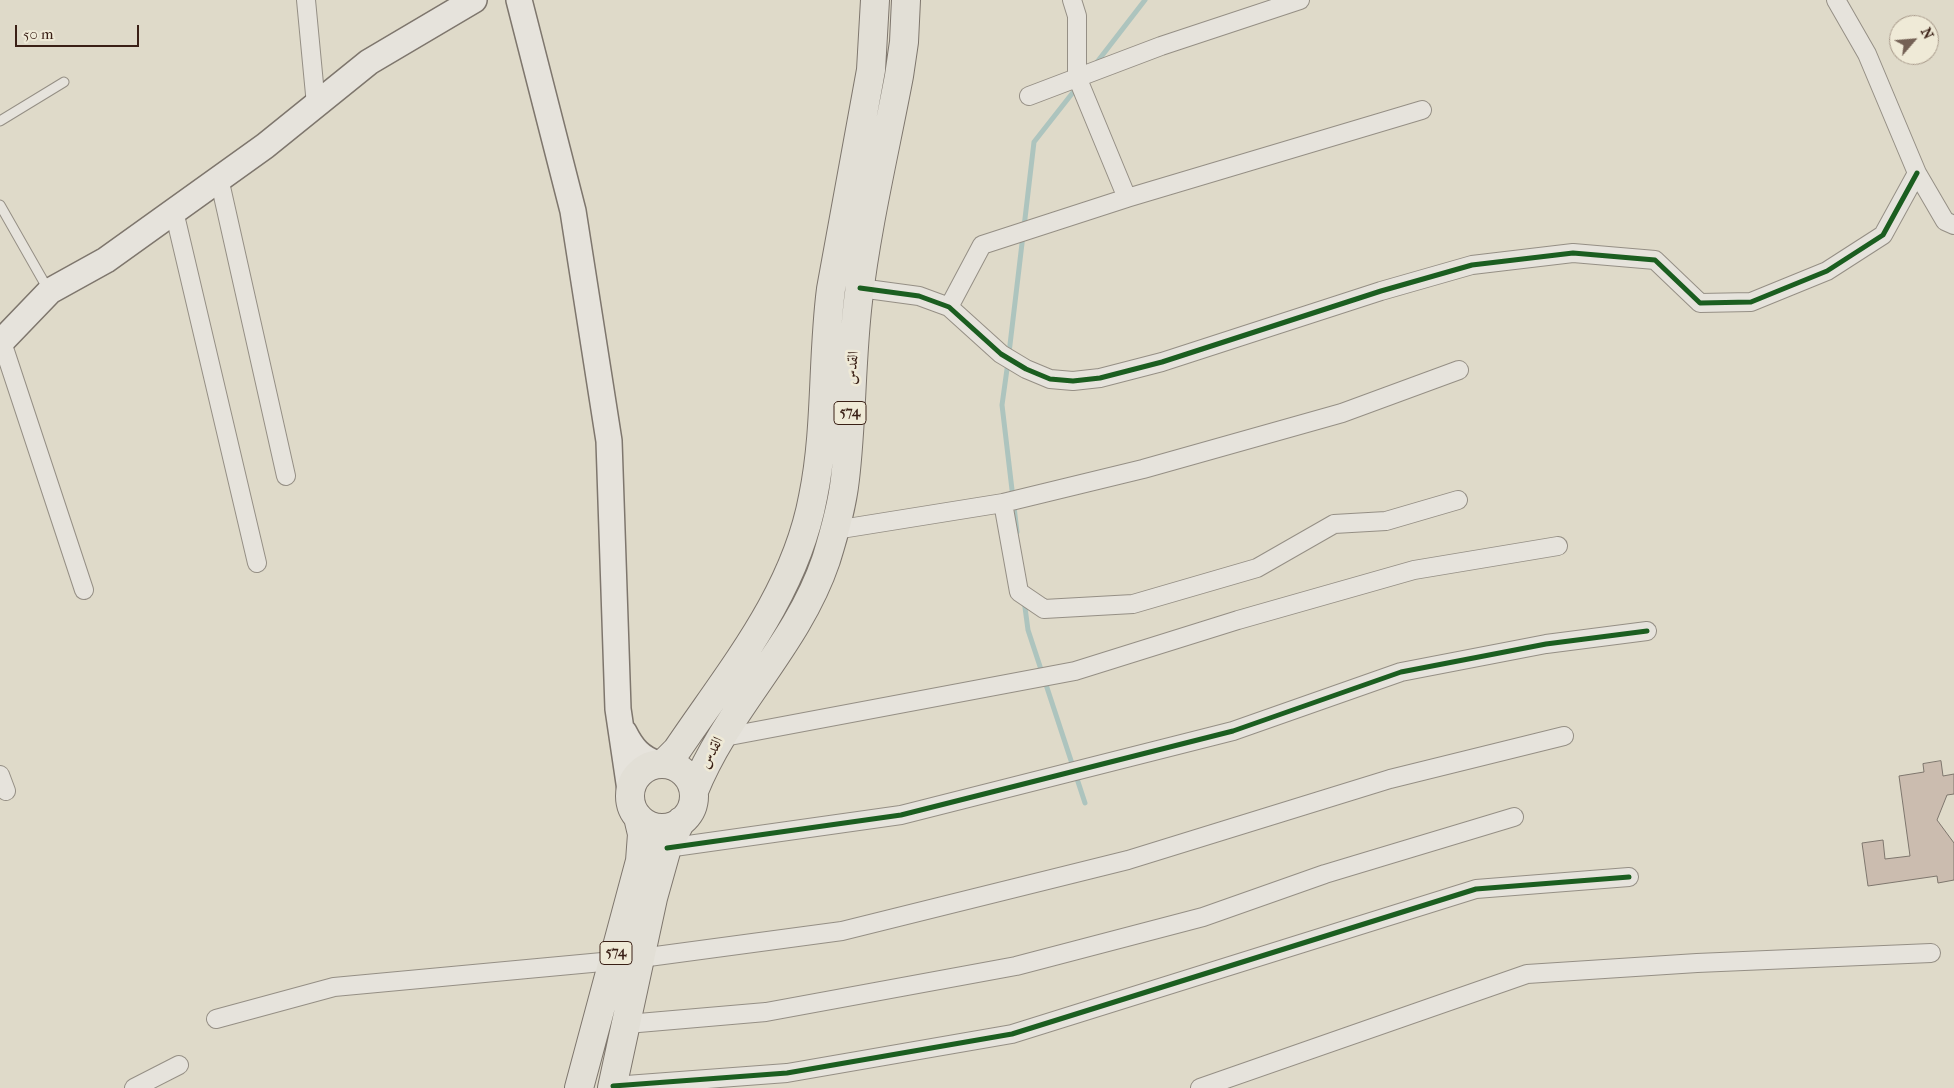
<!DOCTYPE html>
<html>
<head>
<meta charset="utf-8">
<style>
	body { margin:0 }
	#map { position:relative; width:1954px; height:1088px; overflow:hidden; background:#dfdac9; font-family:"IM FELL French Canon",serif }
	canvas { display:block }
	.north { position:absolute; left:1889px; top:15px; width:50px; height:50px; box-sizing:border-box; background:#efead7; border:1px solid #a7998a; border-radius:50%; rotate:63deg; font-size:14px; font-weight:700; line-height:20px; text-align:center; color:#3a2016 }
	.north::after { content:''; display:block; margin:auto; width:18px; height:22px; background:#746155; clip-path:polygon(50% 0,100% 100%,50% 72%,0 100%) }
	.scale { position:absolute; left:15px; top:25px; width:124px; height:22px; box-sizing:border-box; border:2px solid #3a2016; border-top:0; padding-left:6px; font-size:15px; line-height:18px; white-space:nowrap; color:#3a2016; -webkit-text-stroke:4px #efead7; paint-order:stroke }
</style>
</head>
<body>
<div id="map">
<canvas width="1954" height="1088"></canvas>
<div class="north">N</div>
<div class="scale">50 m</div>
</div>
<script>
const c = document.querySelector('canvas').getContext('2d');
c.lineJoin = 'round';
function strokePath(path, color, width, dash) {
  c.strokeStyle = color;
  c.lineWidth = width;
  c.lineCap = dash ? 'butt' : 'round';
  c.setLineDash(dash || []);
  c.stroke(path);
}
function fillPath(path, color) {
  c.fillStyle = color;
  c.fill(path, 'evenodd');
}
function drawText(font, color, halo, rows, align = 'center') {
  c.font = font + ' "IM FELL French Canon",Amiri,serif';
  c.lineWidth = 5;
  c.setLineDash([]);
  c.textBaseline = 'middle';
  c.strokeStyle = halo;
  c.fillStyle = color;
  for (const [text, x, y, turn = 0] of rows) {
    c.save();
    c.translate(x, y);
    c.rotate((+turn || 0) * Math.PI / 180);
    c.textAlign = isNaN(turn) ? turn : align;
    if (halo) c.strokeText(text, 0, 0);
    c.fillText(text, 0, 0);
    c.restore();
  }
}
strokePath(new Path2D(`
	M1094 66 1145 0
	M1024 227 1034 142 1078 86
	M1009 353 1023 235
	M1008 362 1002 405 1017 532
	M1024 600 1028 630 1085 803`), '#adc4be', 5);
const building = new Path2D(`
	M1941 761 1943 776 1954 774V794L1947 795 1937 820 1954 843V880L1938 883 1937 876 1868 886 1862 843 1883 840 1885 859 1910 856 1899 776 1924 772 1923 764Z`);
fillPath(building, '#cbbcaf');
strokePath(building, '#7e766d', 1);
const lane = new Path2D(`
	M0 121 64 82
	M0 205 49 291`);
const street = new Path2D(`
	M306 0 316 105
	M1072 0 1077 16V77L1127 198
	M1836 0 1867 54 1917 173 1945 221 1954 225
	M1029 96 1161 46 1300 0
	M219 178 286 476
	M174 211 257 563
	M860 288 919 296 949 307 1001 354 1026 369 1050 379 1073 381 1100 378 1162 362 1381 291 1472 265 1573 253 1655 260 1700 303 1751 302 1827 271 1883 235 1917 173
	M949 307 982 245 1127 198 1422 110
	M2 342 84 590
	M1003 503 1019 592 1044 609 1133 604 1257 568 1334 524 1386 521 1458 500
	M835 530 1003 503 1143 469 1342 413 1459 370
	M719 738 1075 671 1238 620 1414 570 1558 546
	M0 775 6 791
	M667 848 901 815 1233 731 1401 672 1546 644 1647 631
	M641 958 842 931 1128 860 1390 779 1564 736
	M216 1019 334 987 613 961
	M627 1024 766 1012 1016 966 1203 917 1325 874 1514 817
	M613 1086 787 1073 1012 1034 1476 889 1629 877
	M134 1088 179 1065
	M1200 1088 1527 974 1697 963 1931 953`);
const secondary = new Path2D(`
	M519 0 573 211 609 441 618 709 630 790
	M0 343 50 291 106 260 265 146 369 62 474 0
	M624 732C632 748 640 758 658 764`);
const primary = new Path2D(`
	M663 764 677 750C731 670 795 594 813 497 827 429 822 358 831 289L871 70 875 0
	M630 796a32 32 0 1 1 64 0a32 32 0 1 1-64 0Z
	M694 791C727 708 797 646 826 560 834 534 842 507 845 479 852 420 851 360 858 301 867 225 885 150 899 76L904 42 906 0
	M579 1088 640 861 642 834 638 817
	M612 1088 653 898 667 848 681 821`);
strokePath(lane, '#958f85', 11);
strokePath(street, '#958f85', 20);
strokePath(secondary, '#7e766d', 28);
strokePath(primary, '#7e766d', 30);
strokePath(lane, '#e6e3dc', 9);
strokePath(street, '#e6e3dc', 18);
strokePath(secondary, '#e6e3dc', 25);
strokePath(primary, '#e2dfd6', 28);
strokePath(new Path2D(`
	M860 288 919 296 949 307 1001 354 1026 369 1050 379 1073 381 1100 378 1162 362 1381 291 1472 265 1573 253 1655 260 1700 303 1751 302 1827 271 1883 235 1917 173
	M667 848 901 815 1233 731 1401 672 1546 644 1647 631
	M613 1086 787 1073 1012 1034 1476 889 1629 877`), '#1b5e20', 5);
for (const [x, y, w] of [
	[850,413,32],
	[616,953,32]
]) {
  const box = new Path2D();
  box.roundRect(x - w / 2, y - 11.5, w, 23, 4);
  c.fillStyle = '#efead7';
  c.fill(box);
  strokePath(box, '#3a2016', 1);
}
drawText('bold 14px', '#3a2016', null, [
	["574",850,413],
	["574",616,953]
]);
drawText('15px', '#3a2016', '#efead7', [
	["القدس",853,368,-86],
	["القدس",712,753,-62]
]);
</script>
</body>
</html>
